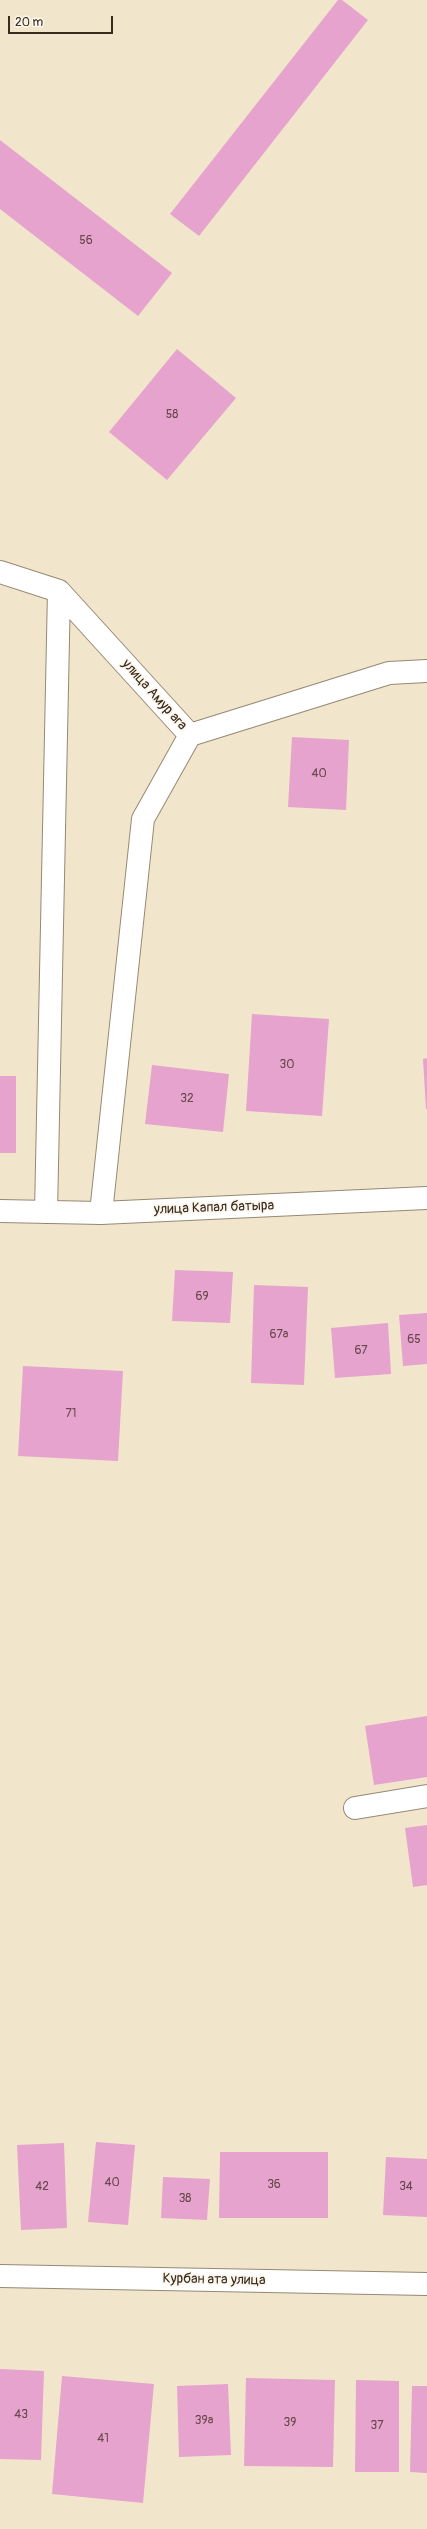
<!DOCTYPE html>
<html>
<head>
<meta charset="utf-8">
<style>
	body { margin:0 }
	#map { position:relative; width:427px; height:2529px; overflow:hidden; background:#f1e6cb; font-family:Pangolin,sans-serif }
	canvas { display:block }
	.scale { position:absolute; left:8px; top:16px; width:105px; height:18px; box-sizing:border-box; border:2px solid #3b2a1e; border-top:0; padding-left:5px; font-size:12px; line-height:14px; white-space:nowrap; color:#3b2a1e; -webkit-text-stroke:3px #fbf7ec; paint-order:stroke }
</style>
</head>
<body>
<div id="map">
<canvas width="427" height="2529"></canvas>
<div class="scale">20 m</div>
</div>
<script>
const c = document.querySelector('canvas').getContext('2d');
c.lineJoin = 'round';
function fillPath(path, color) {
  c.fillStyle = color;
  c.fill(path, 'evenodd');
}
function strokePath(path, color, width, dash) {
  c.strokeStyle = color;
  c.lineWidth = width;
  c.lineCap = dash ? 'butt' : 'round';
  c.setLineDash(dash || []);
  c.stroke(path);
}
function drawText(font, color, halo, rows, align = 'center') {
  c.font = font + ' Pangolin,sans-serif';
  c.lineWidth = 3.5;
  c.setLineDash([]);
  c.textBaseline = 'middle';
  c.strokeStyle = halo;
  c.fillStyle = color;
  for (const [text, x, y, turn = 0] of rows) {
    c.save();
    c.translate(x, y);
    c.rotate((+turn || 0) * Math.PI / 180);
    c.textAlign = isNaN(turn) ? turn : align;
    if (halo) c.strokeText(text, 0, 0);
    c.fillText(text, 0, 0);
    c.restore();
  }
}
fillPath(new Path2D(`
	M338 0H342L368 20 199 236 170 214Z
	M0 140 172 273 138 316 0 209Z
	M177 349 236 398 167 480 109 432Z
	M292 737 349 740 346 810 288 807Z
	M252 1014 329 1019 322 1116 246 1111Z
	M427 1058V1109H426L423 1059Z
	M152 1065 229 1074 223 1132 145 1124Z
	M0 1076H16V1153H0Z
	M175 1270 233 1272 230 1323 172 1321Z
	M254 1285 308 1287 304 1385 251 1383Z
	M427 1313V1364L403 1366 399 1315Z
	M388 1323 391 1374 335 1378 331 1328Z
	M23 1366 123 1371 118 1461 18 1456Z
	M427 1716V1777L374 1785 365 1726Z
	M427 1825V1885L413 1887 405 1828Z
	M96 2142 135 2145 128 2225 88 2222Z
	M64 2143 67 2228 21 2230 17 2145Z
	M220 2152H328V2218H219Z
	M386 2157 427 2159V2217L383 2215Z
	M163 2177 210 2179 207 2220 161 2218Z
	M0 2369 44 2371 41 2460 0 2459Z
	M62 2376 154 2384 143 2503 52 2494Z
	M246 2378 335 2380 333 2467 244 2466Z
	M356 2380 399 2381V2472H355Z
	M228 2384 231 2455 179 2457 177 2386Z
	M412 2386H427V2473L410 2472Z`), '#e6a3ce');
const minor = new Path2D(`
	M0 572 59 591 190 735 389 673 427 671
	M46 1212 59 591
	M101 1213 143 819 190 735
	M355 1808 427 1796
	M0 2276 427 2284`);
const major = new Path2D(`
	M0 1211 101 1213 427 1198`);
strokePath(minor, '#968874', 24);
strokePath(major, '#968874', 24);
strokePath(minor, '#fff', 22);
strokePath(major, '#fff', 22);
drawText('12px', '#66484a', null, [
	["56",86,241],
	["58",172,415],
	["40",319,774],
	["30",287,1065],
	["32",187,1099],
	["69",202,1297],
	["67а",279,1335],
	["65",414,1340],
	["67",361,1351],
	["71",71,1414],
	["40",112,2183],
	["36",274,2185],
	["42",42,2187],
	["34",406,2187],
	["38",185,2199],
	["43",21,2415],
	["39а",204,2421],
	["39",290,2423],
	["37",377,2426],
	["41",103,2439]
]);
drawText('14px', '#3b2a1e', '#fbf7ec', [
	["улица Амур ага",154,695,48],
	["улица Капал батыра",214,1208,-2],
	["Курбан ата улица",214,2280,1]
]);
</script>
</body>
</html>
